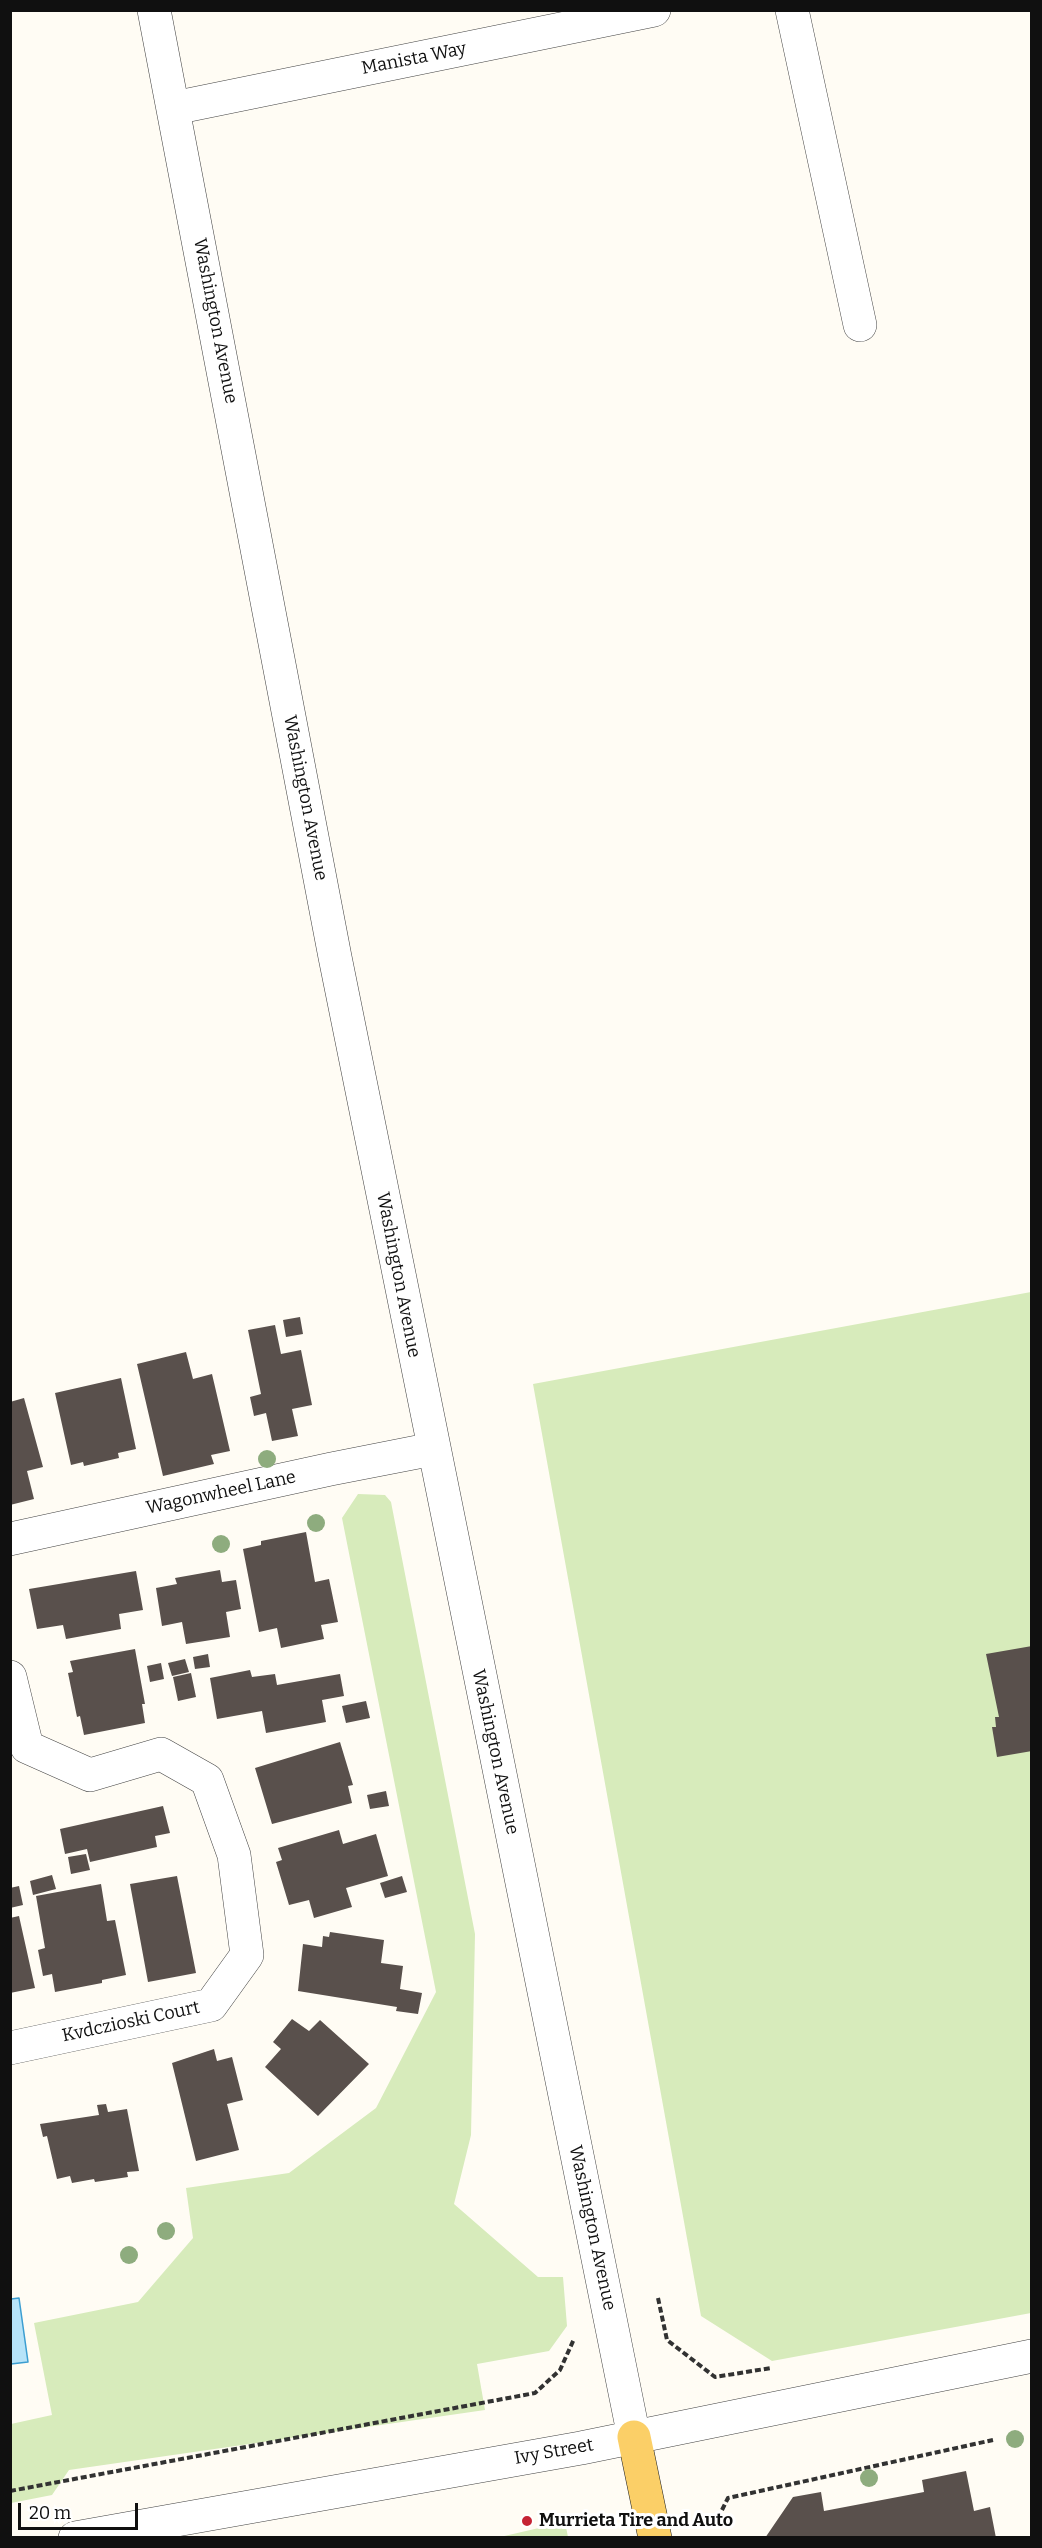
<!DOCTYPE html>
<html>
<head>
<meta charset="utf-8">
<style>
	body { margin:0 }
	#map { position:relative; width:1042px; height:2548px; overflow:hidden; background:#fffcf4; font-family:Bitter,serif }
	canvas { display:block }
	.frame { position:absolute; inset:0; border:12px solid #101010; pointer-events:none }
	.scale { position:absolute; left:18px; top:2503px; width:120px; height:27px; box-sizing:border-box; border:3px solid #101010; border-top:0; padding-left:8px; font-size:18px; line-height:21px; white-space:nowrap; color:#101010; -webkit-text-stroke:4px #fff; paint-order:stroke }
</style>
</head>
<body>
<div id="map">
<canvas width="1042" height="2548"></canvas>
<div class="frame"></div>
<div class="scale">20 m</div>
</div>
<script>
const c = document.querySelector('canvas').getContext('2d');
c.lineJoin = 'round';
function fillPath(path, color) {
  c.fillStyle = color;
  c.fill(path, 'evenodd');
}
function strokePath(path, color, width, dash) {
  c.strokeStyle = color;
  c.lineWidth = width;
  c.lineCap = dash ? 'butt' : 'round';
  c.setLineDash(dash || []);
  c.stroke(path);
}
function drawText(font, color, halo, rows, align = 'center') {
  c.font = font + ' Bitter,serif';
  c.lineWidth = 6;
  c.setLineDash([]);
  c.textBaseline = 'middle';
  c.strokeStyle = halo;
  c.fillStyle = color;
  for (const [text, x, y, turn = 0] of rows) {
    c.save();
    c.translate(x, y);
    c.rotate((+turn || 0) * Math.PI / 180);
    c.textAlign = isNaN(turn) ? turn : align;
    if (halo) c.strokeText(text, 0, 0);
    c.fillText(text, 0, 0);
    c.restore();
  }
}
fillPath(new Path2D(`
	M1031 1292V2313L772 2361 701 2316 533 1384Z
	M358 1494 385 1495 391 1502 475 1934 471 2135 454 2204 538 2277H563L567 2326 549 2351 477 2364 485 2410 69 2470 52 2495 11 2503V2424L52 2415 34 2323 138 2302 193 2238 186 2188 289 2173 376 2108 436 1992 342 1518Z
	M565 2522 568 2537H499H500Z`), '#d7ebbb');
const water = new Path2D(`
	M19 2298 28 2362 11 2364V2299Z`);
fillPath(water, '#b7e3f8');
strokePath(water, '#3c9ed1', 1.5);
fillPath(new Path2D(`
	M300 1317 303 1334 286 1337 283 1320Z
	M275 1325 281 1354 301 1350 312 1405 292 1409 298 1436 272 1441 266 1413 254 1416 250 1397 261 1394 248 1330Z
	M186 1352 193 1379 212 1374 230 1451 211 1455 214 1464 163 1476 137 1364Z
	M121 1378 136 1449 118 1453 119 1458 84 1466 83 1462 71 1465 55 1393Z
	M24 1398 43 1467 27 1471 34 1499 10 1505V1402Z
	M306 1532 315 1582 329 1579 338 1622 321 1625 324 1639 281 1648 277 1628 259 1632 243 1549 261 1545V1541Z
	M220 1570 222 1582 236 1580 241 1609 226 1612 230 1637 186 1644 182 1622 162 1626 156 1588 177 1584 175 1578Z
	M136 1571 143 1610 119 1614 121 1629 66 1639 63 1625 37 1629 29 1589Z
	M1032 1646V1751L997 1757 992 1727H996L995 1717H999L986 1654Z
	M135 1649 145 1704H142L145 1723 84 1735 80 1716 77 1717 68 1673 73 1672 70 1661Z
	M208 1654 210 1667 195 1669 193 1657Z
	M185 1659 189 1672 172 1676 168 1663Z
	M161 1663 164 1679 150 1682 147 1666Z
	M250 1670 252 1677 275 1674 277 1685 340 1674 344 1696 322 1700 326 1722 266 1733 262 1711 217 1719 210 1678Z
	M191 1673 196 1697 178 1701 173 1677Z
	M366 1701 370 1718 346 1723 342 1706Z
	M340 1742 353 1785 348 1786 352 1803 272 1824 255 1768Z
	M386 1791 389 1806 370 1809 367 1795Z
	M163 1806 170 1833 155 1836 157 1847 90 1862 87 1849 65 1854 60 1829Z
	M339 1830 343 1844 376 1834 388 1876 346 1888 352 1907 314 1918 309 1900 289 1905 276 1862 282 1860 278 1848Z
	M86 1854 90 1870 71 1874 68 1857Z
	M52 1875 56 1889 33 1895 30 1881Z
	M177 1876 196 1973 148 1982 130 1884Z
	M402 1876 407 1892 385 1898 380 1883Z
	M101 1884 107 1921 115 1920 126 1975 102 1980V1983L55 1992 52 1974 43 1976 38 1950 45 1948 36 1896Z
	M19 1886 23 1905 10 1908V1888Z
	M19 1916 35 1988 10 1993V1918Z
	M330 1932 384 1940 381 1963 403 1966 400 1989 422 1993 418 2014 396 2011 397 2007 298 1991 303 1944 322 1947 323 1936 329 1937Z
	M292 2019 309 2031 320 2020 369 2064 318 2116 265 2067 281 2049 273 2042Z
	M214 2049 217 2061 232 2057 243 2100 227 2104 239 2150 196 2161 172 2063Z
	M106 2104 108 2112 127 2109 139 2171 127 2172 128 2177 95 2182 94 2179 72 2183 70 2176 57 2179 47 2136 43 2137 40 2124 99 2115 97 2105Z
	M966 2471 974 2511 990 2507 996 2538H765L793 2497 821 2492 824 2511 924 2492 922 2480Z`), '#59504c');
const minor = new Path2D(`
	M154 10 335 957 634 2437
	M792 10 860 325
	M174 108 654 10
	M10 1539 331 1469 433 1449
	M10 1677 27 1747 90 1775 161 1754 207 1780 234 1855 247 1955 211 2005 10 2048
	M75 2538 581 2448 1032 2356`);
const major = new Path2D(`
	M634 2437 655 2538`);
strokePath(minor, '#434343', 34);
strokePath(major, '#212121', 34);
strokePath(new Path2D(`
	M658 2298 667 2340 715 2377 771 2368
	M10 2491 535 2393 560 2370 574 2339
	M722 2510 728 2498 993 2440`), '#323232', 4, [6, 3]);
strokePath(minor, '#fff', 33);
strokePath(major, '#fbcf67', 33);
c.fillStyle = '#8eac7e';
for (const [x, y] of [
	[267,1459],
	[316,1523],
	[221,1544],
	[166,2231],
	[129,2255],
	[1015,2439],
	[869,2478]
]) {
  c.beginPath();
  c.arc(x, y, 9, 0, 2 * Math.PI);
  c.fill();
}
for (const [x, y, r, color] of [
	[527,2521,6,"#c52334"]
]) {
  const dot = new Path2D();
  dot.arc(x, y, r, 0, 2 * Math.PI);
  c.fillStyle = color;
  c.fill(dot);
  strokePath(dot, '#fff', 2);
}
drawText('18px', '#101010', '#fff', [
	["Manista Way",414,59,-11],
	["Washington Avenue",215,321,79],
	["Washington Avenue",305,798,79],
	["Washington Avenue",398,1275,79],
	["Wagonwheel Lane",221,1493,-12],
	["Washington Avenue",495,1752,78],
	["Kvdczioski Court",131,2022,-12],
	["Washington Avenue",592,2228,78],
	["Ivy Street",554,2452,-10]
]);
drawText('bold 18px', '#101010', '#fff', [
	["Murrieta Tire and Auto",539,2521]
], 'left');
</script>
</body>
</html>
